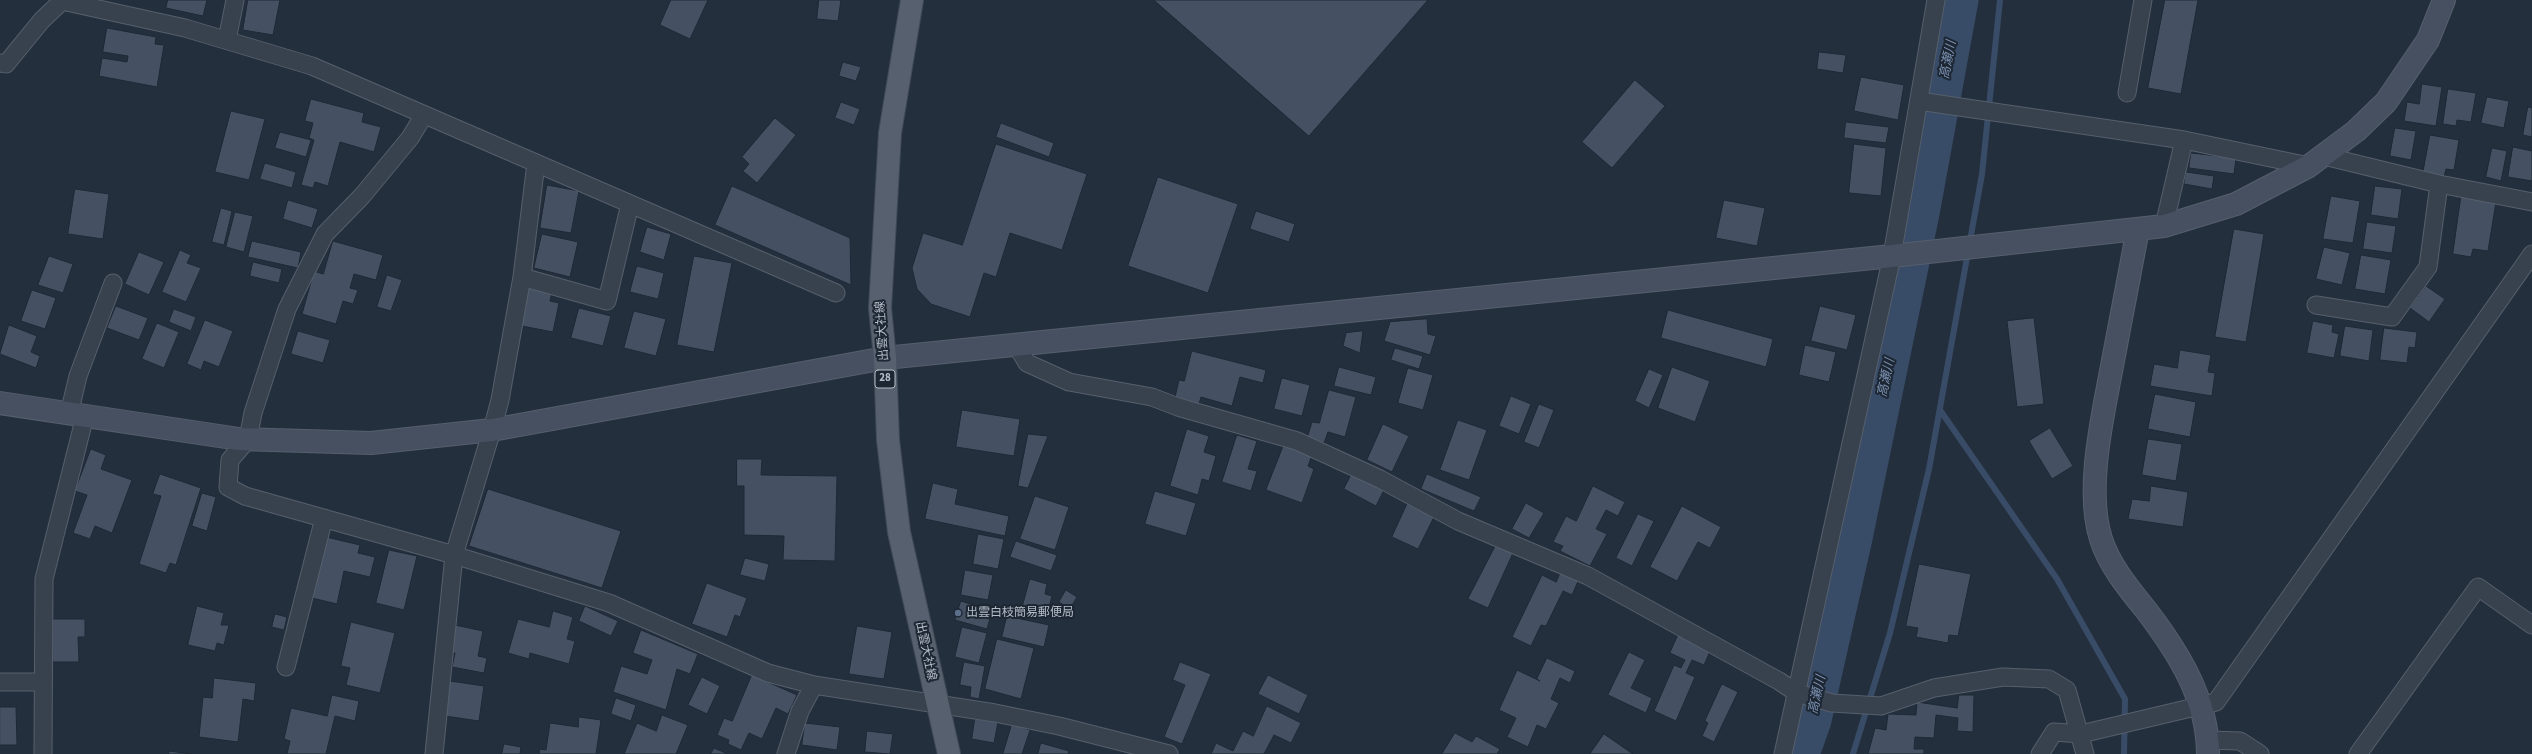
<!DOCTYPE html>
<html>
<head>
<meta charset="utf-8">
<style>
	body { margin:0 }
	canvas { display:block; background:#242f3e }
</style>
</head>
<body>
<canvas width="2532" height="754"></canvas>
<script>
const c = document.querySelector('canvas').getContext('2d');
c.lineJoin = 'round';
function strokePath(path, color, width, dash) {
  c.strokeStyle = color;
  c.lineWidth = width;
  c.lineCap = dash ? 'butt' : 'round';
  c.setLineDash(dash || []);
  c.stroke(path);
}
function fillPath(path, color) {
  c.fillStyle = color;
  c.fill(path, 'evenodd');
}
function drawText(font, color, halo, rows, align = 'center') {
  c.font = font + ' "Source Sans 3","Noto Sans JP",sans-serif';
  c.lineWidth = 4;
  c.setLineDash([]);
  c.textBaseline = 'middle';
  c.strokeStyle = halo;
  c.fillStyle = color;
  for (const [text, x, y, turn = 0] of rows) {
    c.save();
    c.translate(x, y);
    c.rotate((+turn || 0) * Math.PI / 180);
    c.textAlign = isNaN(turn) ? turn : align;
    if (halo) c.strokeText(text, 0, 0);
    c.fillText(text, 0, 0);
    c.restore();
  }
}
strokePath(new Path2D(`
	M1940 410 2057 579 2125 699 2124 754
	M1853 754 1890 633 1929 469 1982 174 2000 0`), '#394c67', 6);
strokePath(new Path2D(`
	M1801 754 1813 720 1854 538 1921 213 1960 0`), '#394c67', 37);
const building = new Path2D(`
	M168 0H207L203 16 166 8Z
	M248 0H280L273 35 243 30Z
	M671 0H708L690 39 660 25Z
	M819 0H841L838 21 817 19Z
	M1154 0H1428L1309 136Z
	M2165 0H2198L2181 94 2148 88Z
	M107 28 156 37 155 44 164 45 157 87 99 76 102 58 127 62 128 56 103 52Z
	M1819 52 1846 55 1843 73 1817 69Z
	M843 62 861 67 856 81 839 76Z
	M1861 77 1904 85 1898 120 1854 111Z
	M1635 80 1665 106 1612 168 1582 142Z
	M2422 84 2442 87 2436 126 2404 121 2407 102 2419 104Z
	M2448 89 2476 93 2471 122 2457 120 2456 126 2443 124Z
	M2487 97 2509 101 2504 128 2481 123Z
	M311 99 364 113 362 122 381 127 374 152 340 142 328 186 315 182 313 188 301 185 314 140 309 138 313 123 305 121Z
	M841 102 860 109 854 125 835 118Z
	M2528 107 2532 108V137L2523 135Z
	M231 111 265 119 249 180 215 172Z
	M775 118 796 135 757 183 743 171 749 164 742 157Z
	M1846 122 1889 127 1886 143 1844 138Z
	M1001 123 1054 143 1049 157 996 137Z
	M2395 128 2416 131 2411 160 2390 156Z
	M280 132 311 140 306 157 275 148Z
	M2430 135 2459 140 2454 170 2446 169 2444 177 2423 173Z
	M996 144 1087 174 1062 250 1010 233 996 277 984 273 970 317 931 304 917 289 912 268 923 233 962 245Z
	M1854 144 1886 148 1881 196 1849 193Z
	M2513 147 2532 151V181L2508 177Z
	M2492 148 2507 151 2501 181 2486 177Z
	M2191 153 2236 158 2234 174 2189 168Z
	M265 163 296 172 292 188 260 179Z
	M2186 172 2214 176 2212 189 2184 184Z
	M1158 177 1238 204 1208 293 1128 266Z
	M547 185 579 191 571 233 540 228Z
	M732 186 850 238 851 285 715 225Z
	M2375 186 2402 189 2398 219 2371 215Z
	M75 189 109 194 103 239 68 234Z
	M2331 196 2360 201 2353 243 2323 239Z
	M2461 197 2496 202 2488 251 2473 249 2471 257 2453 254Z
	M288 200 318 209 312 228 283 219Z
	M1724 200 1765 208 1757 246 1716 238Z
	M221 208 232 211 224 245 212 242Z
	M1256 211 1295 224 1289 242 1250 229Z
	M235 212 253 216 244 252 226 247Z
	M2367 222 2396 226 2392 253 2363 249Z
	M647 227 671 234 664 260 640 252Z
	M2234 229 2264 234 2246 342 2215 337Z
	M542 234 578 242 570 277 534 268Z
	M252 241 301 252 298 268 248 257Z
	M333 241 383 255 376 280 354 274 350 288 358 290 353 304 343 301 336 324 302 314 314 271 323 274Z
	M2324 247 2350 253 2342 285 2316 279Z
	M180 250 191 255 187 263 201 268 186 302 162 292Z
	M139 252 164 262 149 295 125 284Z
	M2361 255 2391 260 2385 294 2355 289Z
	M49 256 73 264 63 293 38 285Z
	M694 256 732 263 714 352 677 345Z
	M253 262 282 269 279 283 250 276Z
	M637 266 664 273 658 299 630 292Z
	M387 275 402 280 391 311 377 307Z
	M2426 286 2445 299 2429 322 2410 308Z
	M529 288 552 292 550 301 559 303 553 332 522 326Z
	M32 290 56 298 45 329 21 321Z
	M116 306 148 318 139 340 107 328Z
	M1820 306 1856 315 1847 350 1811 341Z
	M579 308 611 316 603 346 571 338Z
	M174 309 196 317 191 331 169 322Z
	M1668 310 1773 339 1766 367 1661 338Z
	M634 311 666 319 656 356 624 348Z
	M2034 318 2044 404 2017 407 2007 321Z
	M1427 319 1428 334 1436 336 1430 355 1384 341 1390 322Z
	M205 320 233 331 219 367 204 361 201 370 187 364Z
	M2313 321 2333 325 2332 332 2339 334 2334 358 2307 353Z
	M157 323 179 332 164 368 142 359Z
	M9 325 37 336 31 352 40 356 36 368 0 354Z
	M2345 326 2373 330 2369 361 2340 356Z
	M2384 328 2417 332 2415 348 2409 347 2407 363 2380 360Z
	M298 331 330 340 323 363 291 354Z
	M1363 331 1360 353 1343 346 1346 333Z
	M1805 345 1836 352 1829 382 1799 375Z
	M1395 348 1423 356 1419 369 1391 360Z
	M2180 350 2211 355 2208 372 2215 373 2212 396 2150 386 2154 364 2177 368Z
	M1192 351 1266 370 1263 383 1240 377 1232 406 1201 397 1199 404 1175 397 1179 380 1184 381Z
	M1339 367 1376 377 1371 395 1334 386Z
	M1672 367 1710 381 1695 422 1658 408Z
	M1408 368 1433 375 1423 410 1398 403Z
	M1649 369 1663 375 1649 408 1635 401Z
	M1282 378 1310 385 1302 416 1274 409Z
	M1329 390 1356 397 1345 437 1328 432 1324 443 1307 438 1312 422 1319 423Z
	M2155 394 2196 402 2190 437 2148 429Z
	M1511 396 1531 404 1519 434 1499 426Z
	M1539 404 1554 410 1539 448 1524 442Z
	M962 410 1020 419 1014 456 956 447Z
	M1458 420 1487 430 1469 480 1440 470Z
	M1383 424 1409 436 1392 472 1367 460Z
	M2050 428 2073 466 2052 479 2029 441Z
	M1187 429 1209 436 1204 452 1216 456 1209 481 1202 479 1198 495 1170 486Z
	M1028 434 1048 436 1028 488 1018 486Z
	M1237 435 1257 441 1248 469 1257 471 1251 491 1222 482Z
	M2148 439 2182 444 2176 481 2142 475Z
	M1285 442 1313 452 1308 466 1314 469 1302 503 1266 490Z
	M91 449 106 455 101 469 132 480 112 533 95 526 90 539 73 533 87 495 75 491Z
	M737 459H762L761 475 837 476 835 561 783 560 784 536 744 535V486H737Z
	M1352 473 1384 490 1376 506 1344 489Z
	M160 474 201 488 176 565 170 563 166 573 139 564 161 496 153 494Z
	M1427 474 1481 497 1474 511 1421 489Z
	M933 483 958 489 955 504 1009 516 1005 536 925 519Z
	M1593 486 1625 502 1618 516 1606 510 1596 529 1607 534 1590 566 1560 551 1563 546 1553 542 1566 516 1576 521Z
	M2151 486 2188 492 2183 527 2128 519 2132 499 2149 501Z
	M488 489 621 531 602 588 469 546Z
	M1155 491 1196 503 1186 536 1145 524Z
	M202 493 216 497 207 531 192 526Z
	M1035 496 1069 507 1055 550 1020 539Z
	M1409 500 1436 513 1418 549 1392 537Z
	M1526 503 1544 513 1529 538 1512 529Z
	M1682 506 1721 527 1710 548 1698 542 1677 581 1650 567Z
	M1638 514 1654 521 1632 566 1616 558Z
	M978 534 1004 539 998 569 973 564Z
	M326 537 360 545 358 553 375 557 370 577 344 571 337 604 312 598Z
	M1016 541 1057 555 1051 571 1010 557Z
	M1496 545 1513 553 1488 608 1468 599Z
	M389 550 417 556 404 610 376 603Z
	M745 558 769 564 765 581 740 575Z
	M1919 564 1971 574 1958 636 1949 635 1948 643 1916 637 1918 628 1906 626Z
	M965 570 993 575 988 600 961 595Z
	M1561 571 1579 579 1572 595 1563 591 1546 626 1541 625 1531 646 1512 637 1542 575 1556 582Z
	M1030 579 1047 584 1045 594 1052 596 1046 619 1021 612Z
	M707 583 747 598 740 617 735 615 727 637 692 624Z
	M1066 590 1077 597 1070 609 1059 602Z
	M961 601 992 611 987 629 955 620Z
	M197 606 224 613 221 625H229L224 645 217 643 215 651 188 645Z
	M585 606 618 621 611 636 579 621Z
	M553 611 573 617 567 639 575 641 569 664 530 653 529 659 508 653 518 619 549 627Z
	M275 614 287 617 284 630 272 627Z
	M1007 616 1049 625 1044 647 1002 637Z
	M53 619H85V637H78L79 662H53Z
	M351 622 395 633 380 693 346 685 350 668 341 666Z
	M455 625 483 631 478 656 487 658 484 673 452 667 455 653 450 652Z
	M857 626 892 632 884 679 849 674Z
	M962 627 987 633 979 663 955 657Z
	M641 630 698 654 690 674 677 669 666 710 613 692 621 666 647 674 652 660 633 653Z
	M1679 633 1712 647 1704 665 1692 660 1686 673 1695 677 1676 721 1654 711 1674 665 1681 668 1685 660 1670 653Z
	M997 639 1034 648 1021 699 985 689Z
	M1629 652 1645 660 1631 688 1652 698 1646 713 1608 695Z
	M1547 658 1575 671 1570 683 1560 678 1551 699 1559 703 1546 729 1537 725 1528 747 1507 737 1516 718 1499 710 1517 670 1540 681 1537 679Z
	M964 662 985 666 979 699 970 697 971 687 960 685Z
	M1180 662 1211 674 1182 744 1164 737 1185 685 1173 680Z
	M752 675 797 695 788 714 776 708 762 739 749 733 741 750 728 744 729 740 717 735 724 718 732 721Z
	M1268 675 1308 695 1299 714 1258 694Z
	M702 677 720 686 707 714 688 705Z
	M214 678 256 683 254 701 243 699 238 742 199 737 203 697 212 698Z
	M450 681 484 686 479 721 445 716Z
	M1722 684 1738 692 1714 742 1702 736 1708 723 1705 721Z
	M332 695 359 701 355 721 335 716 326 754H287L290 741 284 739 291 708 327 716Z
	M1959 695H1974L1973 732 1957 731 1958 718 1936 715 1934 738 1915 737 1914 749H1924V754H1868L1875 728 1886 730 1888 714 1916 715 1917 702 1957 708Z
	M616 698 636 705 631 721 611 714Z
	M1267 706 1301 723 1291 743 1274 735 1264 754H1211L1216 743 1233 751 1243 731 1253 736Z
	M0 707H16L17 745H0Z
	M662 715 688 725 676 754H624L637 723 656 731Z
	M579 717 601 720 596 754H539L540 749 546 750 550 723 578 727Z
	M975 719 998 722 994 743 972 739Z
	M805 723 840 727 837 750 802 745Z
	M1012 724 1030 730 1022 754H1003Z
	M867 731 893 734 890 754 865 752Z
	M1455 733 1472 742 1476 736 1500 749 1497 754H1442Z
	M1604 734 1633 754H1590Z
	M1041 743 1069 751 1068 754H1038Z
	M504 744 521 747 520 754H502Z
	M714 748 728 754H711Z
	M169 751 192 754H169Z`);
fillPath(building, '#455162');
strokePath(building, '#1f2835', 1);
const street = new Path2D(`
	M227 40 235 0
	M0 63 6 64 42 20 62 1 185 28 312 66 836 293
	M2127 93 2143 0
	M1919 101 2184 140 2309 166
	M424 115 410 138 362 196 325 234 287 309 253 413 248 439 230 460 228 487 245 496 454 555 609 603 768 673 814 685 995 713 1059 726 1169 754
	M2324 156 2439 184 2532 202
	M2164 226 2184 140
	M522 277 607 301 630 204
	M2316 305 2392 317 2428 267 2439 184
	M1017 346 1027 363 1069 382 1152 397 1178 407 1297 441 1380 479 1458 521 1588 576 1779 681 1797 693 1832 703 1881 706 1934 688 2003 677 2049 679 2067 690 2085 754
	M69 414 78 376 113 283
	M286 667 324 518
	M0 682H42
	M2208 740 2240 741 2260 754
	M43 754 44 579 85 416
	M434 754 454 555 492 430 500 400 522 277 536 163
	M786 754 800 711 814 685
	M1783 754 1892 256 1936 0
	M2040 754 2054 732 2081 734 2216 702 2532 254
	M2358 754 2478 587 2532 625`);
const secondary = new Path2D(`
	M2138 229C2129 275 2121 320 2112 366 2103 415 2085 490 2101 539 2109 565 2129 589 2146 610 2178 652 2208 699 2208 754
	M0 403 239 439 371 443 492 430 885 358 1892 256 2164 226 2236 204 2309 166 2356 131 2386 102 2428 40 2444 0`);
const primary = new Path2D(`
	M912 0 890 133 880 308 885 358 888 440 899 532 949 754`);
strokePath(street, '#565f6c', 19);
strokePath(secondary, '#565f6c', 24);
strokePath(primary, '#414a57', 24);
strokePath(street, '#38414e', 17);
strokePath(secondary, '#465061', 22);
strokePath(primary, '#56606e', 22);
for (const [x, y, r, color] of [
	[958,613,4,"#5c6f8a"]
]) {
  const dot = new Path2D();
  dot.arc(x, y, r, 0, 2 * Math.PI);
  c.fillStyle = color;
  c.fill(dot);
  strokePath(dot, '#1d2633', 1.5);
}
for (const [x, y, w] of [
	[885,379,20]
]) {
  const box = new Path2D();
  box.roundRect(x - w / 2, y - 9, w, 18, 3);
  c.fillStyle = '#1d2633';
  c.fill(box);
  strokePath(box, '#b4bcc9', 1);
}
drawText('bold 11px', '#b4bcc9', null, [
	["28",885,379]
]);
drawText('12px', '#b4bcc9', '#1d2633', [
	["出雲大社線",883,331,-94],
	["出雲大社線",925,651,78]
]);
drawText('12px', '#b4bcc9', '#1d2633', [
	["出雲白枝簡易郵便局",966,613]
], 'left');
drawText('italic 13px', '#7c92b1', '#1d2633', [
	["高瀬川",1949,60,-79],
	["高瀬川",1887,378,-78],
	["高瀬川",1818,695,-77]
]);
</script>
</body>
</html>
